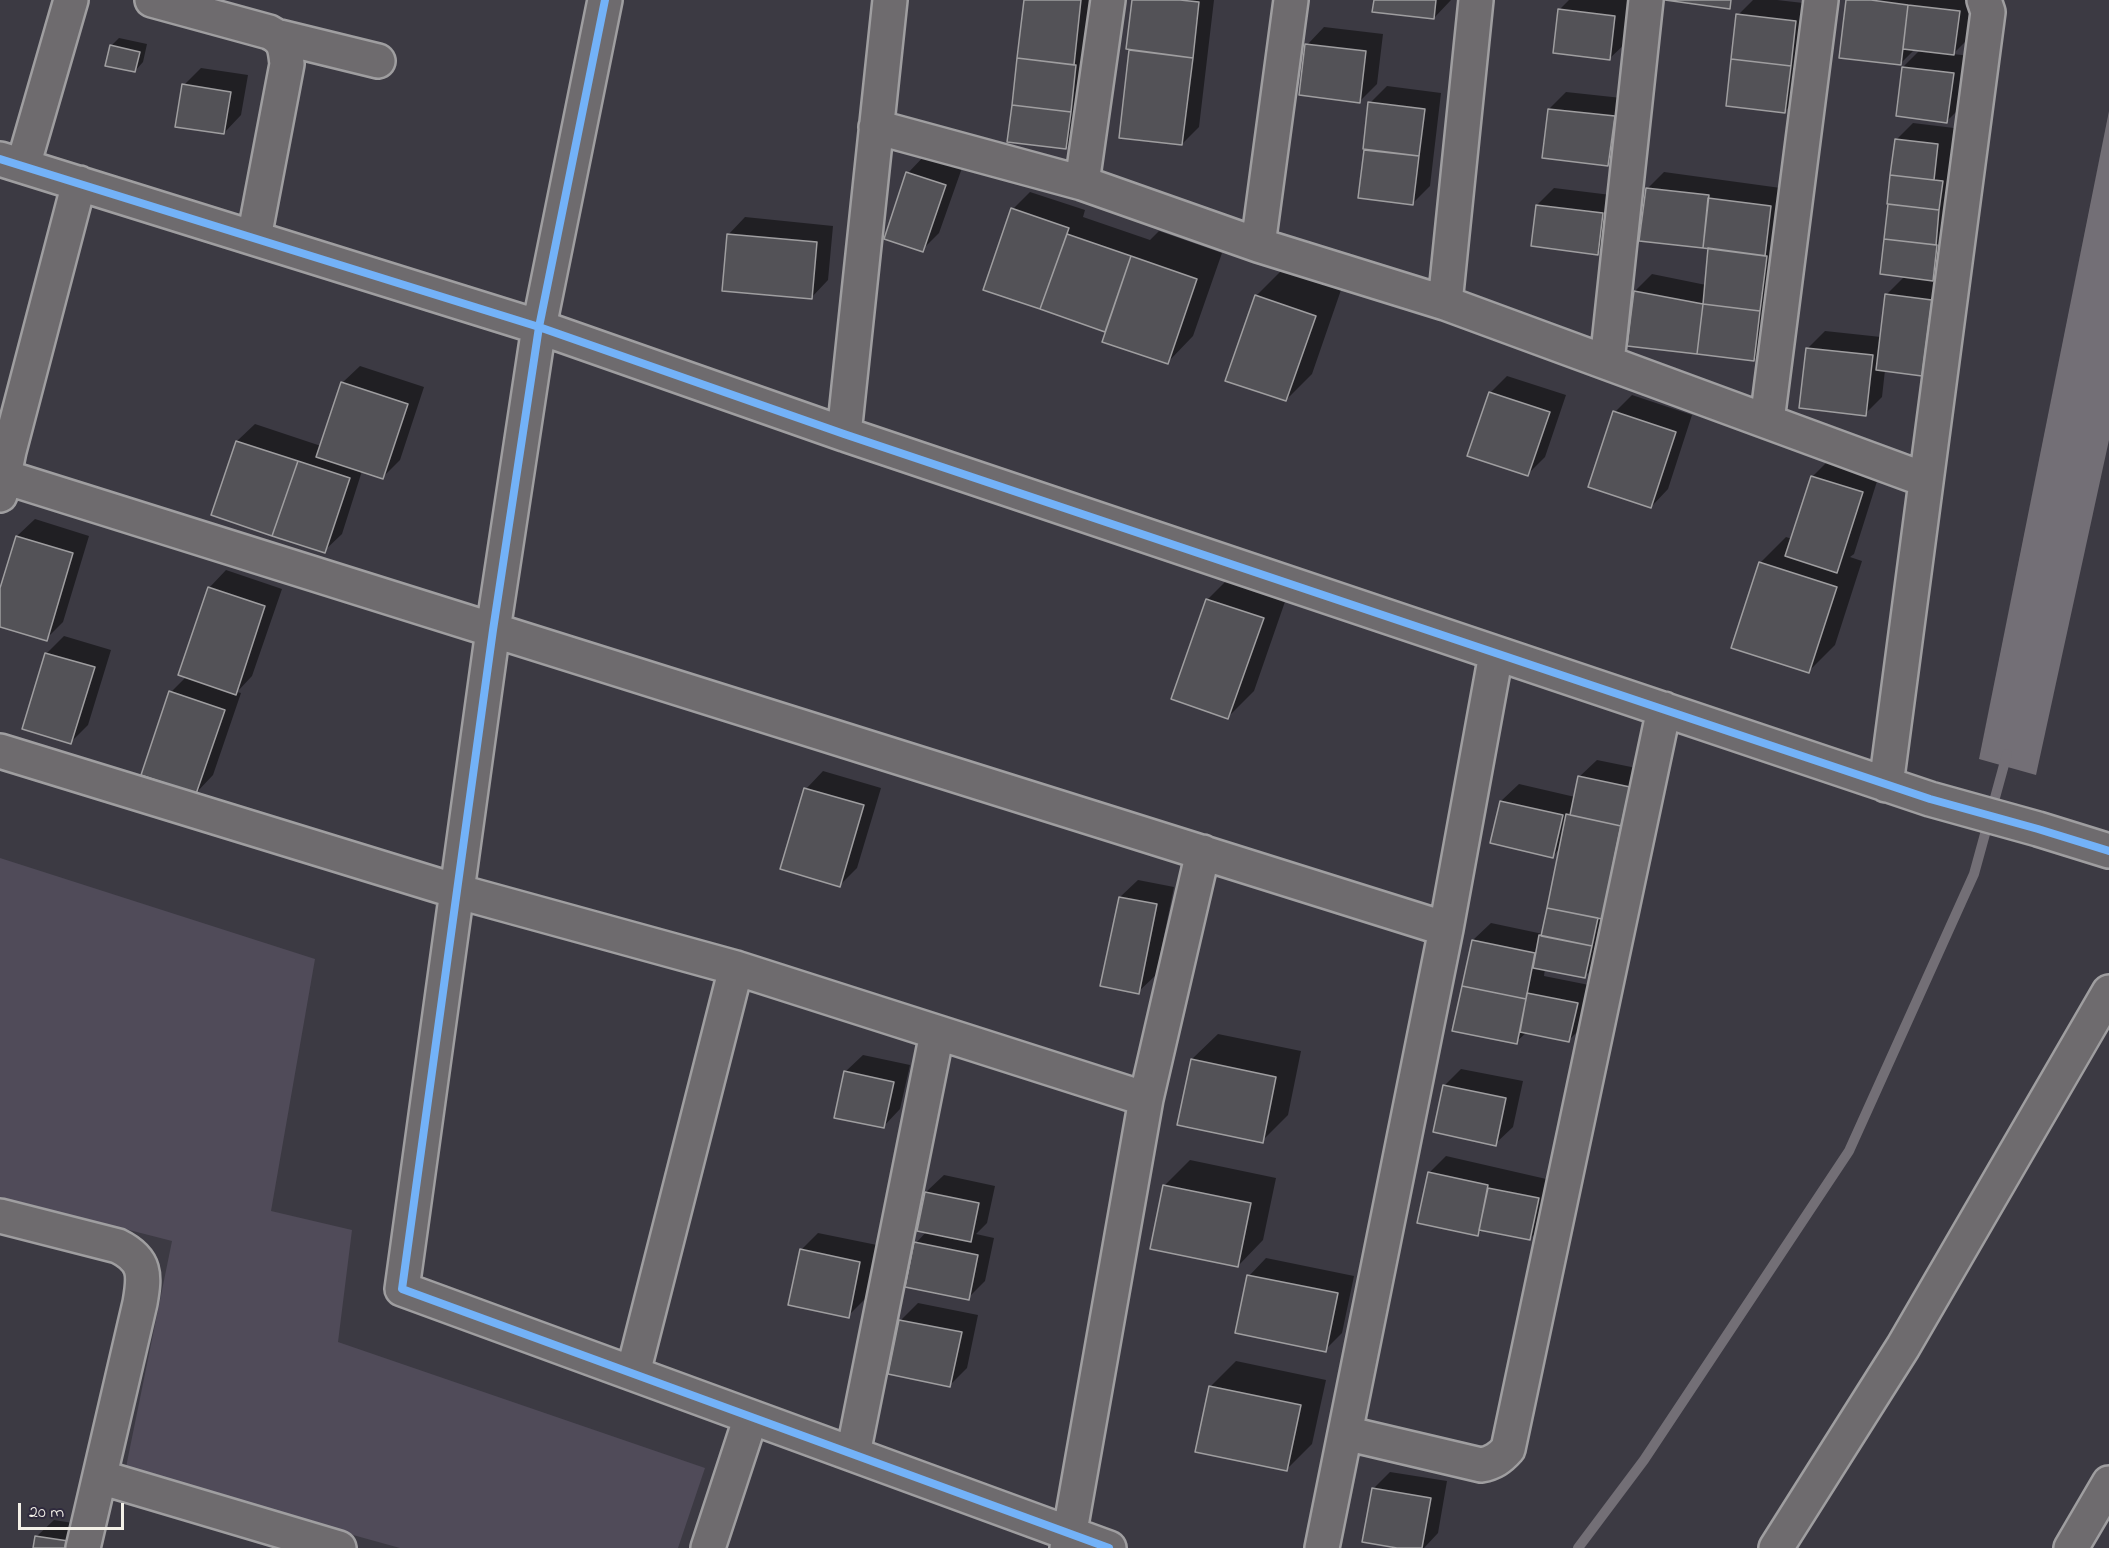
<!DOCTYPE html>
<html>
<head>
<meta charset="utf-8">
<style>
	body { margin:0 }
	#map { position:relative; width:2109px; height:1548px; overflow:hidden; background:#3c3a43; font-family:"Indie Flower",sans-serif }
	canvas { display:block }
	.scale { position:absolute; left:18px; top:1503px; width:106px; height:27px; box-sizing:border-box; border:3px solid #f4f1e8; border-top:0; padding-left:8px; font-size:18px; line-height:21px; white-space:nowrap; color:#f4f1e8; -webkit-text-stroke:4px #2f2a3d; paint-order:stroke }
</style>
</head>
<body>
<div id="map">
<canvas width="2109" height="1548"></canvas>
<div class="scale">20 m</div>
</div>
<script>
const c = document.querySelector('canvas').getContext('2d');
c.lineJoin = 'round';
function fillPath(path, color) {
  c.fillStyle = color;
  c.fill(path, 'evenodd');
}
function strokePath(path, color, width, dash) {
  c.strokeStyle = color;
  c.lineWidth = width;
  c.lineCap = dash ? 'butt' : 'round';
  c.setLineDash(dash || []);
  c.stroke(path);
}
fillPath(new Path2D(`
	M0 858 315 959 271 1211 352 1230 338 1342 705 1468 678 1548H400L125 1472 172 1241 0 1197Z`), '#504b59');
fillPath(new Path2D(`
	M2109 111V440L2036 775 1979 759Z`), '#736f76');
fillPath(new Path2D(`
	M1024 0H1097L1083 130 1066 148Z
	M1133 0H1214L1199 127 1182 144 1120 137 1131 48Z
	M1375 0H1451L1434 18Z
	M1569 0H1632L1627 42 1609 59 1559 10Z
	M1753 0H1777L1812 4 1802 94 1785 111 1738 15Z
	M1848 0H1975L1971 36 1953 54 1970 56 1964 104 1947 121 1903 67 1921 49H1915L1901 63Z
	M1324 27 1383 34 1377 84 1360 101 1307 45Z
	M119 38 147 44 143 62 135 71 111 46Z
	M201 68 248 75 241 115 224 133 184 85Z
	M1387 86 1441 93 1430 186 1413 203 1360 197 1370 103Z
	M1566 92 1631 99 1625 147 1608 164 1549 109Z
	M1913 123 1954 128 1951 163 1959 164 1950 262 1931 281 1948 283 1939 357 1922 374 1885 370 1882 397 1865 414 1808 348 1825 331 1881 337 1886 295 1905 276 1896 140Z
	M925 155 962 168 939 233 922 250 908 173Z
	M1664 172 1788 189 1771 342 1754 360 1635 291 1652 274 1706 285 1710 247 1647 189Z
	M1554 188 1619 196 1614 236 1597 253 1537 205Z
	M1030 192 1085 210 1083 217 1150 240 1159 231 1222 253 1193 336 1168 362 1109 326 1105 330 985 289 1013 209Z
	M745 217 833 226 828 280 811 298 728 235Z
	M1282 270 1341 290 1312 374 1286 400 1256 296Z
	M360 366 424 387 400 460 382 478 362 471 342 534 324 551 237 441 255 424 321 446 342 383Z
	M1507 376 1566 395 1545 457 1528 474 1490 393Z
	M1632 395 1692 415 1668 489 1651 507 1615 412Z
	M1830 459 1879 475 1854 554 1850 557 1862 561 1835 645 1809 671 1760 563 1786 537 1792 539 1813 476Z
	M35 519 89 536 63 622 46 639 0 625V593L17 536Z
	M226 570 282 589 252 676 237 692 241 693 213 775 196 793 171 692 186 677 209 588Z
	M1233 574 1288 593 1254 691 1228 717 1207 600Z
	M64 636 111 650 88 725 71 742 24 728 47 653Z
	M1597 760 1646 770 1602 959 1585 976 1545 968 1544 976 1594 986 1586 1023 1569 1040 1527 1032 1516 1042 1473 940 1491 923 1543 934 1561 847 1553 856 1501 801 1519 784 1575 797 1579 777Z
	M823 771 881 788 857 868 840 885 806 789Z
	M1138 880 1174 887 1156 975 1138 992 1120 897Z
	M1218 1034 1301 1051 1288 1115 1262 1141 1192 1059Z
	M863 1055 910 1065 900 1109 883 1127 845 1072Z
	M1461 1069 1523 1081 1513 1127 1495 1144 1444 1086Z
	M1446 1156 1555 1181 1547 1221 1530 1239 1483 1229 1478 1234 1429 1173Z
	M1190 1160 1276 1178 1263 1240 1238 1266 1164 1186Z
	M944 1175 995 1186 987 1223 976 1234 994 1238 985 1281 968 1298 916 1243 927 1231 926 1192Z
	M818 1233 877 1245 865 1299 848 1316 801 1250Z
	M1266 1258 1354 1276 1342 1333 1325 1350 1249 1276Z
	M918 1303 978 1315 967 1368 950 1385 889 1373 901 1320Z
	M1236 1361 1326 1380 1312 1444 1286 1470 1210 1387Z
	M1390 1472 1447 1481 1438 1533 1424 1548H1406L1373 1489Z
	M54 1520 92 1526 88 1548H35L36 1537Z`), '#0007');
strokePath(new Path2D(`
	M1578 1548 1644 1460 1849 1151 1974 874 2007 754`), '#736f76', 10);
const building = new Path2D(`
	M1024 0H1081L1074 65 1017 58Z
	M1132 0H1180L1199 2 1193 58 1126 49Z
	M1374 0H1436L1434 19 1372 12Z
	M1665 0H1731L1730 9Z
	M1846 0H1871L1908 5 1901 65 1839 58Z
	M1908 5 1960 11 1954 55 1903 49Z
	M1558 9 1615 16 1610 60 1553 53Z
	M1736 14 1796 21 1791 66 1731 59Z
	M1305 44 1366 51 1360 103 1299 95Z
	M110 45 140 52 135 72 105 66Z
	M1129 50 1193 58 1182 145 1119 138Z
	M1017 58 1076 65 1071 112 1012 105Z
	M1731 59 1791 66 1785 113 1726 106Z
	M1902 67 1954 73 1947 123 1896 116Z
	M182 84 231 92 224 134 175 127Z
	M1368 102 1425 109 1419 156 1363 149Z
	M1012 105 1071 112 1066 149 1007 142Z
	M1548 109 1615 116 1608 166 1542 158Z
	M1895 139 1938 144 1934 180 1890 175Z
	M1364 150 1419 156 1413 205 1358 198Z
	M906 172 946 185 923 252 884 239Z
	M1890 175 1943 181 1939 210 1887 204Z
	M1646 188 1709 195 1703 248 1639 241Z
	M1708 198 1771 206 1765 256 1703 248Z
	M1888 204 1939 210 1936 245 1884 239Z
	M1536 205 1603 213 1598 255 1531 246Z
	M1011 208 1069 228 1040 309 983 290Z
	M727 234 817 242 812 299 722 291Z
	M1067 234 1131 256 1105 332 1040 309Z
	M1884 239 1937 245 1933 281 1880 274Z
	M1708 248 1767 256 1760 311 1703 304Z
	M1131 256 1197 279 1168 364 1102 342Z
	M1634 291 1703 304 1697 354 1627 346Z
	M1885 294 1932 300 1922 376 1876 370Z
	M1255 295 1316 316 1286 401 1225 381Z
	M1703 304 1760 311 1754 361 1697 354Z
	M1806 348 1873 355 1866 416 1799 408Z
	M341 382 408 404 383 479 316 457Z
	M1489 392 1550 412 1528 476 1467 456Z
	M1613 411 1676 432 1651 508 1588 487Z
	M236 441 298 461 272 536 211 515Z
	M298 461 350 478 325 553 272 536Z
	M1811 476 1863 492 1837 573 1785 556Z
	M16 536 73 553 47 641 0 627V588Z
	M1759 562 1837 587 1809 673 1731 648Z
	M208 587 265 606 236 695 178 675Z
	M1206 599 1264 618 1228 719 1171 699Z
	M45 653 95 667 71 744 22 729Z
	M169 691 225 710 196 794 141 775Z
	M1578 776 1630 787 1621 826 1570 815Z
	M804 788 864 805 840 887 780 869Z
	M1500 801 1563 815 1553 858 1490 843Z
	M1566 814 1621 826 1602 919 1547 908Z
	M1119 897 1157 904 1139 994 1100 986Z
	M1547 908 1598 918 1592 946 1541 936Z
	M1539 935 1592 946 1585 978 1533 968Z
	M1472 940 1535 953 1526 999 1462 986Z
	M1462 986 1526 999 1517 1044 1452 1031Z
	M1527 993 1578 1003 1569 1042 1520 1032Z
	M1191 1059 1276 1077 1263 1143 1177 1125Z
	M844 1071 894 1082 884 1128 834 1118Z
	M1443 1085 1506 1098 1496 1146 1433 1132Z
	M1428 1172 1488 1185 1478 1236 1417 1223Z
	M1163 1185 1251 1203 1238 1267 1150 1249Z
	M1488 1188 1539 1198 1530 1240 1479 1230Z
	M925 1192 979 1203 971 1242 917 1231Z
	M914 1242 978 1255 969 1300 905 1287Z
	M800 1249 860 1262 849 1318 788 1305Z
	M1247 1275 1338 1293 1326 1352 1235 1333Z
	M899 1320 962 1332 950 1387 888 1374Z
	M1209 1386 1301 1405 1287 1471 1195 1452Z
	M1372 1488 1431 1498 1422 1548H1397L1362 1542Z
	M35 1536 75 1542 74 1548H33Z`);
fillPath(building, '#535257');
strokePath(building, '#9f9ea0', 1.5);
const minor = new Path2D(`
	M152 0 269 32C285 40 285 47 287 64L254 238
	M605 0 539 327 844 434 1930 799 2038 829 2109 851
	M280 37 378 61
	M876 127 1082 183 1258 245 1445 303 1926 480
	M0 159 539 327 493 630 402 1289 1109 1548
	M23 166 71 0
	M1082 183 1108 0
	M1258 245 1291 0
	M1445 303 1476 0
	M1607 362 1646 0
	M1767 421 1821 0
	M844 434 890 0
	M5 477 1446 929
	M0 495 9 451 79 183
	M0 751 456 891 736 968 1146 1099
	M1886 785 1988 12 1984 0
	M0 1216 118 1246C146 1260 145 1275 140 1303L83 1548
	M633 1373 736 968
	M1345 1433 1481 1465C1493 1463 1500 1458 1508 1449L1664 709
	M853 1454 937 1033
	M100 1477 339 1548
	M708 1548 751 1417
	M1067 1548 1146 1099 1203 852
	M1322 1548 1446 929 1496 654
	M1776 1548 1903 1347 2109 992
	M2071 1548 2109 1483`);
strokePath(minor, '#9f9ea0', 38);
strokePath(minor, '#6e6b6e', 33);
strokePath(new Path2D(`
	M605 0 539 327 844 434 1930 799 2038 829 2109 851
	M0 159 539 327 493 630 402 1289 1109 1548`), '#73b2f8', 8);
</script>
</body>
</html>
